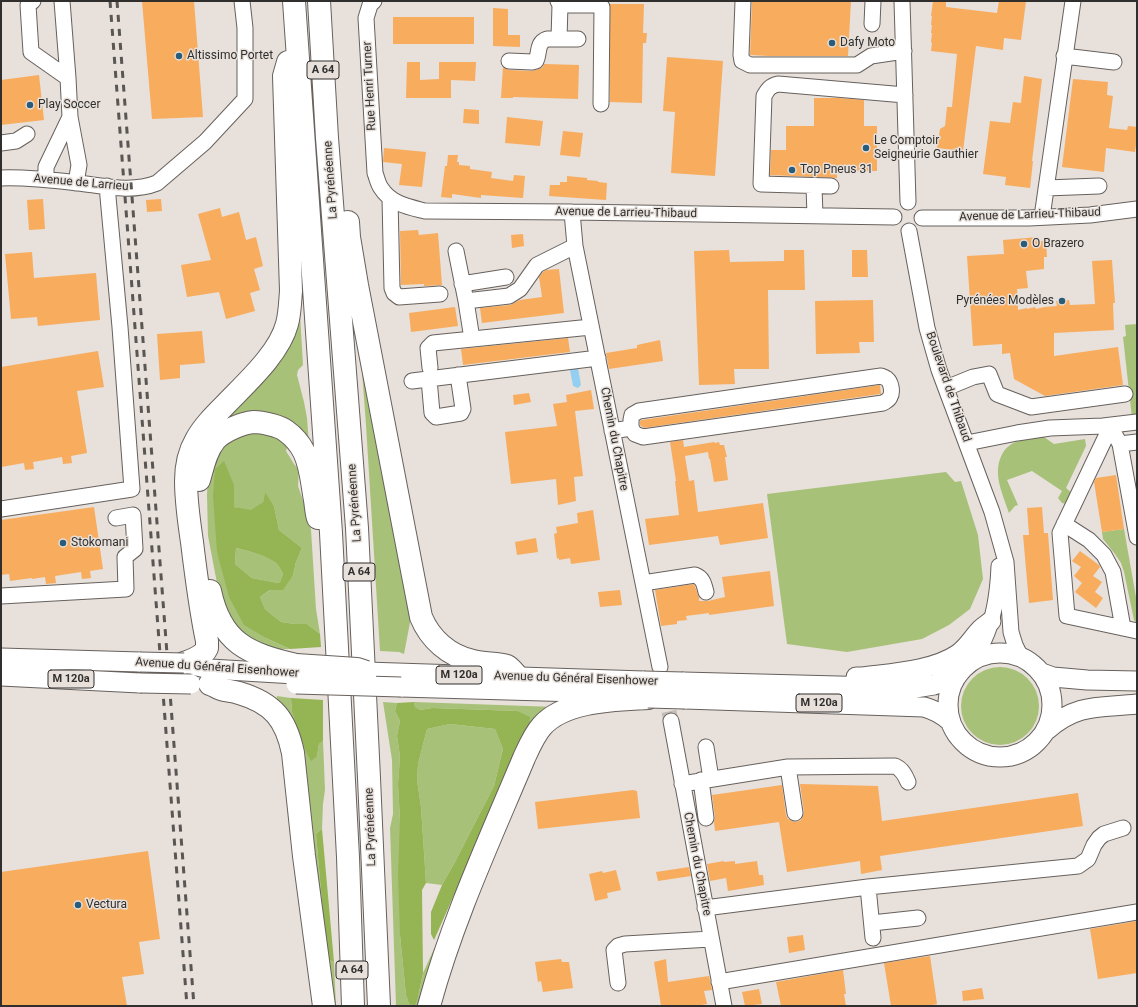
<!DOCTYPE html>
<html>
<head>
<meta charset="utf-8">
<style>
	body { margin:0 }
	#map { position:relative; width:1138px; height:1007px; overflow:hidden; background:#e7e0db; font-family:Roboto,sans-serif }
	canvas { display:block }
	.frame { position:absolute; inset:0; border:2px solid #312f2d; pointer-events:none }
</style>
</head>
<body>
<div id="map">
<canvas width="1138" height="1007"></canvas>
<div class="frame"></div>
</div>
<script>
const c = document.querySelector('canvas').getContext('2d');
c.lineJoin = 'round';
function fillPath(path, color) {
  c.fillStyle = color;
  c.fill(path, 'evenodd');
}
function strokePath(path, color, width, dash) {
  c.strokeStyle = color;
  c.lineWidth = width;
  c.lineCap = dash ? 'butt' : 'round';
  c.setLineDash(dash || []);
  c.stroke(path);
}
function drawText(font, color, halo, rows, align = 'center') {
  c.font = font + ' Roboto,sans-serif';
  c.lineWidth = 3;
  c.setLineDash([]);
  c.textBaseline = 'middle';
  c.strokeStyle = halo;
  c.fillStyle = color;
  for (const [text, x, y, turn = 0] of rows) {
    c.save();
    c.translate(x, y);
    c.rotate((+turn || 0) * Math.PI / 180);
    c.textAlign = isNaN(turn) ? turn : align;
    if (halo) c.strokeText(text, 0, 0);
    c.fillText(text, 0, 0);
    c.restore();
  }
}
fillPath(new Path2D(`
	M300 314 303 365 298 370 297 375 304 402 307 418 309 445 246 415 194 457Z
	M1137 324V417L1132 418 1123 337 1126 336 1125 325Z
	M360 345 413 607 404 654 399 652 380 651 366 425Z
	M250 428 278 434 292 451 287 448 286 451 294 464 299 470 298 486 308 515 311 530 316 609 320 634 307 624H295L281 622 265 609 260 597 293 575 296 562 302 548 279 530 274 506 265 493 263 502 251 511 234 507V485L217 552 266 638 290 649H270L241 637 220 599 208 536 207 495 208 474 221 444Z
	M1044 437 1054 444 1085 439 1086 446 1066 488 1073 494 1067 504 1062 503 1058 498 1062 491 1032 471 1007 480 1018 505 1015 506 1009 513C1002 492 991 471 1004 451 1007 447 1012 443 1016 442 1024 438 1035 438 1044 437Z
	M946 472 955 482 961 481 978 535 983 579 970 609 949 625 922 639 847 652 787 644 767 494Z
	M1124 529 1137 603V624L1134 620 1124 572 1121 563 1115 554 1103 539 1102 532Z
	M236 548C249 551 265 555 276 563 279 566 281 570 283 574L280 582 278 583 252 578 235 564Z
	M961 706a39 39 0 1 1 78 0a39 39 0 1 1-78 0Z
	M277 696 291 698 292 712 299 730 317 756 319 744 323 741 325 790 323 804 322 829 316 834 327 959 334 962 336 1006H329L276 704Z
	M383 702 397 703 395 711 400 721 397 736 400 756 398 784 400 819V935L406 995 409 1004 418 997 423 973 434 949 447 929 424 1006H396L390 828 393 814 392 760Z
	M414 702 556 707 529 726 517 711 432 708 420 710 415 707Z
	M450 724 495 729 503 749 494 786 454 864 442 885 426 883 421 807 417 780 418 764 427 729Z`), '#a8c179');
fillPath(new Path2D(`
	M224 461 234 485V507L251 510 263 502 265 492 274 506 279 530 302 548 296 562 293 575 283 590H270L260 597 265 609 281 622 295 624H307L320 634 321 647 290 649 266 638 244 625 229 597 217 552 213 496 215 469ZM236 548C249 551 265 555 276 563 279 566 281 570 283 574L280 582 278 583 252 578 235 564Z
	M291 698 323 700V741L319 744 317 756 311 761 306 752 292 712Z
	M414 702 415 707 420 710 432 708 517 711 530 717 529 726 476 857 462 877 434 940 431 934V912L442 885 454 864 494 786 503 749 495 729 450 724 427 729 418 764 417 780 421 807 426 883 422 890 423 973 418 997 415 1005 409 1004 406 995 400 935 398 875 400 819 398 784 400 756 397 736 400 721 395 711 397 703Z
	M322 829 334 962 327 959 316 834Z`), '#95b453');
fillPath(new Path2D(`
	M578 368 581 385 578 388 573 386 570 370Z`), '#94cff2');
fillPath(new Path2D(`
	M142 1H194L203 117 152 119Z
	M752 1H851L848 56H769L750 55Z
	M933 1H946V7L997 13 999 1H1026L1021 40 1004 38 1003 50 976 46 963 151 937 148 940 129 945 126 947 107H952L957 54 931 51 932 43 931 42 932 33H931L932 25H931L932 16H931Z
	M610 4H644L643 33H647L646 43H643L642 103 610 102Z
	M493 8 508 9V35H520V47L493 46Z
	M393 17H474V44H393Z
	M667 57 723 61 715 176 671 173 675 112 663 111Z
	M407 62H420V80L439 79V62H476L475 81 451 80V98H406Z
	M544 64 579 65 578 99 513 97V98H501L503 67 509 70 532 71 542 68Z
	M39 75 44 120 1 125V80Z
	M1024 76 1042 79 1032 161H1033L1030 188 1005 185 1006 177 983 174 990 121 1010 123 1013 102 1021 103Z
	M1073 79 1108 82 1107 95 1113 96 1109 128 1127 130 1128 126 1137 127V138L1135 152 1106 148 1104 172 1062 167Z
	M814 98H838L864 100V126H877V171H837V178L770 175 771 150H786V126H814Z
	M464 109 479 110V124L463 123Z
	M507 117 543 121 540 146 505 143Z
	M563 131 583 133 580 157 560 155Z
	M384 148 426 152 422 187 399 185 402 164 383 162Z
	M448 155H458L457 162H459V165L470 166V169L492 172 491 178 513 181 514 175 525 176 523 198 481 195V198L452 194V198L441 197 445 166H447Z
	M567 176 587 178V180L598 181V182L607 183 606 200 549 196 550 185H560V182H567Z
	M43 199 45 229 29 230 27 200Z
	M161 199 162 211 147 212 146 200Z
	M220 208 222 217 239 212 246 240 256 237 263 266 254 269 260 290 250 293 255 311 226 319 219 292 187 297 181 265 211 260 198 214Z
	M418 230 419 235 438 233 442 285 424 286V284L401 285 400 231Z
	M523 234 524 246 512 248 511 235Z
	M1038 237 1039 241H1046L1047 257H1044V269L1026 271 1028 288 1017 289 1018 310 1027 308V309L1035 307 1036 309 1044 307 1057 306 1056 301 1069 300 1070 305 1095 304 1092 261 1112 260 1115 303H1113L1114 330 1054 333V356L1118 347 1123 385 1045 396 1014 379 1010 353 1002 354V344L973 346 967 256 1004 254 1003 240Z
	M729 250 730 262 784 261V250H804L805 290H768L769 369H734L735 384 699 385 694 251Z
	M852 250H867L868 277H852Z
	M32 252 34 278 96 273 100 320 38 326 37 317 11 319 5 254Z
	M559 269 564 313 482 323 480 308 510 305 520 300 542 297 539 277 543 272 546 270Z
	M873 300 874 342H859L860 353 816 354 815 301Z
	M455 307 458 326 411 332 409 313Z
	M202 331 205 363 180 365V378L160 380 157 334Z
	M568 338 570 352 463 365 461 349Z
	M660 340 663 361 609 369 606 353 637 348V345Z
	M98 351 104 387 77 391 87 453 71 456 72 463 63 464 62 457 33 462 34 469 25 470 24 463 1 467V367Z
	M880 385 881 394H880L644 428 640 425V421L642 420Z
	M591 390 594 409 575 411 583 476 574 477 576 501 558 505 556 479 511 484 505 432 557 426 553 404 567 402 566 395Z
	M529 393 531 402 514 405 513 395Z
	M683 440 684 447 714 442 715 443 719 442 720 445H724L727 457H725L728 480 714 482 710 459H709L708 452 685 456 689 481 694 480 698 512 763 503 768 538 720 545 718 536 649 545 645 519 679 515 675 481H676L670 442Z
	M1116 475 1124 529 1102 532 1094 482 1096 478Z
	M94 507 103 569 90 571 91 578 82 579 81 572 55 576 56 583 46 584 45 577 32 579V578L10 581 9 574 1 575V520Z
	M1042 507 1044 533H1048L1053 600 1029 603 1023 535H1029L1027 508Z
	M593 510 600 560 571 564 570 558 559 560V558L557 559 554 534 557 533 556 527 578 523 577 513Z
	M536 538 538 552 517 555 515 542Z
	M1080 551 1099 565 1100 567 1093 576 1102 582 1095 592 1103 598 1096 608 1075 592 1082 583 1074 576 1081 567 1072 561Z
	M770 571 774 606 709 615V613L686 616 687 620 677 621V624L661 626 655 590 694 584 699 597V601H708L725 597 722 577Z
	M620 590 622 605 600 607 598 592Z
	M800 784 878 786 882 821 1078 793 1083 826 880 856 882 870 861 874 860 861 787 872 779 822 715 831 714 822 715 817 712 795 782 785 786 815 788 819 792 821 796 822 801 820 803 816 804 812Z
	M633 790 637 791 640 818 538 829 535 802Z
	M148 851 160 939 139 942 144 974 122 977 127 1006H1V872Z
	M724 861V862L735 861V864L757 861 759 875H763L764 885 728 891 726 878 710 881 707 864Z
	M689 867 691 876 658 881 656 872Z
	M616 870 621 890 607 893 608 898 595 901 589 874 602 871 603 873Z
	M1137 921V973L1098 979 1090 929Z
	M803 935 805 950 789 953 787 937Z
	M930 956 937 1004 927 1006H891L884 963Z
	M561 959 562 962H569L573 988 543 992 541 981 538 982 535 962Z
	M666 959 668 982 709 976 712 990 704 991 707 1004 695 1006H661L654 962Z
	M843 970 846 994H844L846 1006H781L776 982Z
	M982 988 984 999 963 1001 962 991Z
	M759 989 762 1004 745 1006 742 992Z`), '#f8ac5e');
strokePath(new Path2D(`
	M664 689 671 721`), '#c3bdb8', 15, [15, 8]);
const minor = new Path2D(`
	M33 1 28 5 31 52 68 78
	M62 1 68 78 70 117 79 165 76 183
	M374 1 370 5 366 18 375 173C377 178 378 184 381 188 391 204 409 207 425 211L572 212 894 217
	M558 1 560 5 559 39
	M743 1 741 55 742 61 750 65H857L871 56 904 51
	M902 1 908 202
	M560 5H600L602 7 601 104
	M872 24 873 1
	M1064 56 1114 62
	M509 61 532 62 536 61C540 53 536 43 547 39H578
	M1 143 16 141 27 134
	M1 178C27 177 52 180 78 183 104 186 132 193 157 183L205 142 245 99V28L242 1
	M46 179V167L70 117
	M814 186 815 216
	M831 186 761 184 764 96C768 89 770 86 778 84L905 95
	M1046 188 1099 186
	M390 198 392 288 394 293 399 297 440 294
	M572 212 575 246 660 667
	M1042 217 1073 1
	M922 218H1029L1090 215 1137 209
	M909 231 927 328 939 370 992 512 1006 562 1011 632 1015 645 1021 657
	M456 251 466 301
	M462 284 506 277
	M472 339 466 301 509 296 520 289 537 265 575 246
	M430 368 428 348 433 343 591 327
	M429 379 432 413 436 417 461 413 463 409 458 375
	M412 381 598 358
	M946 388 973 377 989 374 997 394 1031 407 1125 394
	M1103 426 1137 422
	M1109 430 1060 533 1067 616 1137 631
	M612 431 631 428 635 434 643 437 883 403C886 401 889 400 890 397 893 392 891 382 887 379 886 378 881 376 881 376L639 411 632 415 631 420V428
	M967 443 1017 433 1050 428 1103 426 1114 433 1120 444 1137 537
	M1120 444 1137 442
	M1 509 132 489 120 327 107 186
	M1064 524 1089 540 1104 555 1113 572 1123 628
	M643 583 695 575C703 578 704 584 706 592
	M1 596 126 589 125 557 135 549 133 515 116 518
	M968 664C973 656 979 649 984 640 995 617 998 591 999 566
	M671 721 724 1006
	M706 747 711 779
	M788 767 795 813
	M701 780 706 818
	M682 784 788 767 895 766C902 769 905 775 908 782
	M868 887 873 938
	M705 908 868 887 1078 866 1088 859 1094 845 1099 838 1104 834 1123 828
	M872 923 918 918
	M719 982 1137 912
	M618 983 614 950 618 946 625 944 711 939`);
const major = new Path2D(`
	M948 705a52 52 0 1 1 104 0a52 52 0 1 1-104 0Z
	M1 658 140 662
	M184 663 210 669 295 674
	M366 672 644 681
	M1042 673 1053 677 1087 680 1137 681
	M1 676 140 683
	M856 677H862C892 673 933 671 958 654 968 647 973 637 981 629 984 626 988 624 991 621
	M683 682 915 688 934 685 958 675
	M401 687 614 693
	M685 699 924 707C935 710 942 714 950 721
	M1047 730C1077 703 1100 708 1137 704`);
const highway = new Path2D(`
	M294 1 331 533 348 857 353 1006
	M319 1 327 138 357 528 369 778 379 1006
	M348 222 349 237 357 285 421 617C430 639 449 656 473 661 483 664 497 663 507 666 511 668 515 674 518 677
	M199 480C203 466 206 451 215 440 223 431 242 423 254 422 262 422 280 426 286 431 293 436 300 444 304 452 311 466 312 484 315 500 316 506 316 512 318 518
	M210 591C221 643 248 654 296 665
	M184 663C192 660 203 657 207 648 207 646 207 643 207 641 200 608 196 575 192 542 189 522 186 501 186 481 186 468 189 452 196 440 203 427 214 416 225 405 246 383 279 354 287 324 290 313 290 302 291 291L284 76 288 62
	M210 684C214 685 217 688 221 689 227 691 233 691 239 693 273 703 286 719 293 753L304 856 324 1006
	M429 1006C452 921 490 839 524 758 529 747 534 735 542 726 565 700 616 700 648 698`);
strokePath(minor, '#67615d', 17);
strokePath(major, '#67615d', 21);
strokePath(highway, '#67615d', 24);
strokePath(minor, '#fff', 15);
strokePath(major, '#fff', 19);
strokePath(highway, '#fff', 22);
strokePath(new Path2D(`
	M110 1 187 1006
	M117 1 194 1006`), '#595653', 3, [7, 7]);
const majorBridge = new Path2D(`
	M140 662 184 663
	M644 681 683 682
	M140 683 191 684
	M296 684 401 687
	M648 698 685 699`);
const highwayBridge = new Path2D(`
	M296 665 357 669 366 672`);
strokePath(majorBridge, '#67615d', 21, []);
strokePath(highwayBridge, '#67615d', 24, []);
strokePath(majorBridge, '#fff', 19);
strokePath(highwayBridge, '#fff', 22);
for (const [x, y, r, color] of [
	[832,43,4,"#295c79"],
	[179,56,4,"#295c79"],
	[30,105,4,"#295c79"],
	[866,148,4,"#295c79"],
	[792,170,4,"#295c79"],
	[1024,244,4,"#295c79"],
	[1062,301,4,"#295c79"],
	[63,543,4,"#295c79"],
	[78,905,4,"#295c79"]
]) {
  const dot = new Path2D();
  dot.arc(x, y, r, 0, 2 * Math.PI);
  c.fillStyle = color;
  c.fill(dot);
  strokePath(dot, '#e7e0db', 1.5);
}
for (const [x, y, w] of [
	[323,70,32],
	[359,572,32],
	[459,675,46],
	[71,679,46],
	[819,703,46],
	[352,970,32]
]) {
  const box = new Path2D();
  box.roundRect(x - w / 2, y - 9, w, 18, 3);
  c.fillStyle = '#e7e0db';
  c.fill(box);
  strokePath(box, '#312f2d', 1);
}
drawText('bold 11px', '#312f2d', null, [
	["A 64",323,70],
	["A 64",359,572],
	["M 120a",459,675],
	["M 120a",71,679],
	["M 120a",819,703],
	["A 64",352,970]
]);
drawText('12px', '#312f2d', '#e7e0db', [
	["Dafy Moto",840,43],
	["Altissimo Portet",187,56],
	["Play Soccer",38,105],
	["Le Comptoir",874,141],
	["Seigneurie Gauthier",874,155],
	["Top Pneus 31",800,170],
	["O Brazero",1032,244],
	["Pyrénées Modèles",1054,301,"right"],
	["Stokomani",71,543],
	["Vectura",86,905]
], 'left');
drawText('12px', '#312f2d', '#e7e0db', [
	["Rue Henri Turner",370,86,-93],
	["La Pyrénéenne",331,180,-94],
	["Avenue de Larrieu",81,183,5],
	["Avenue de Larrieu-Thibaud",626,213,1],
	["Avenue de Larrieu-Thibaud",1030,215,-2],
	["Boulevard de Thibaud",948,387,71],
	["Chemin du Chapitre",614,439,79],
	["La Pyrénéenne",355,503,-94],
	["Avenue du Général Eisenhower",217,668,4],
	["Avenue du Général Eisenhower",576,679,2],
	["La Pyrénéenne",371,827,-92],
	["Chemin du Chapitre",697,864,79]
]);
</script>
</body>
</html>
